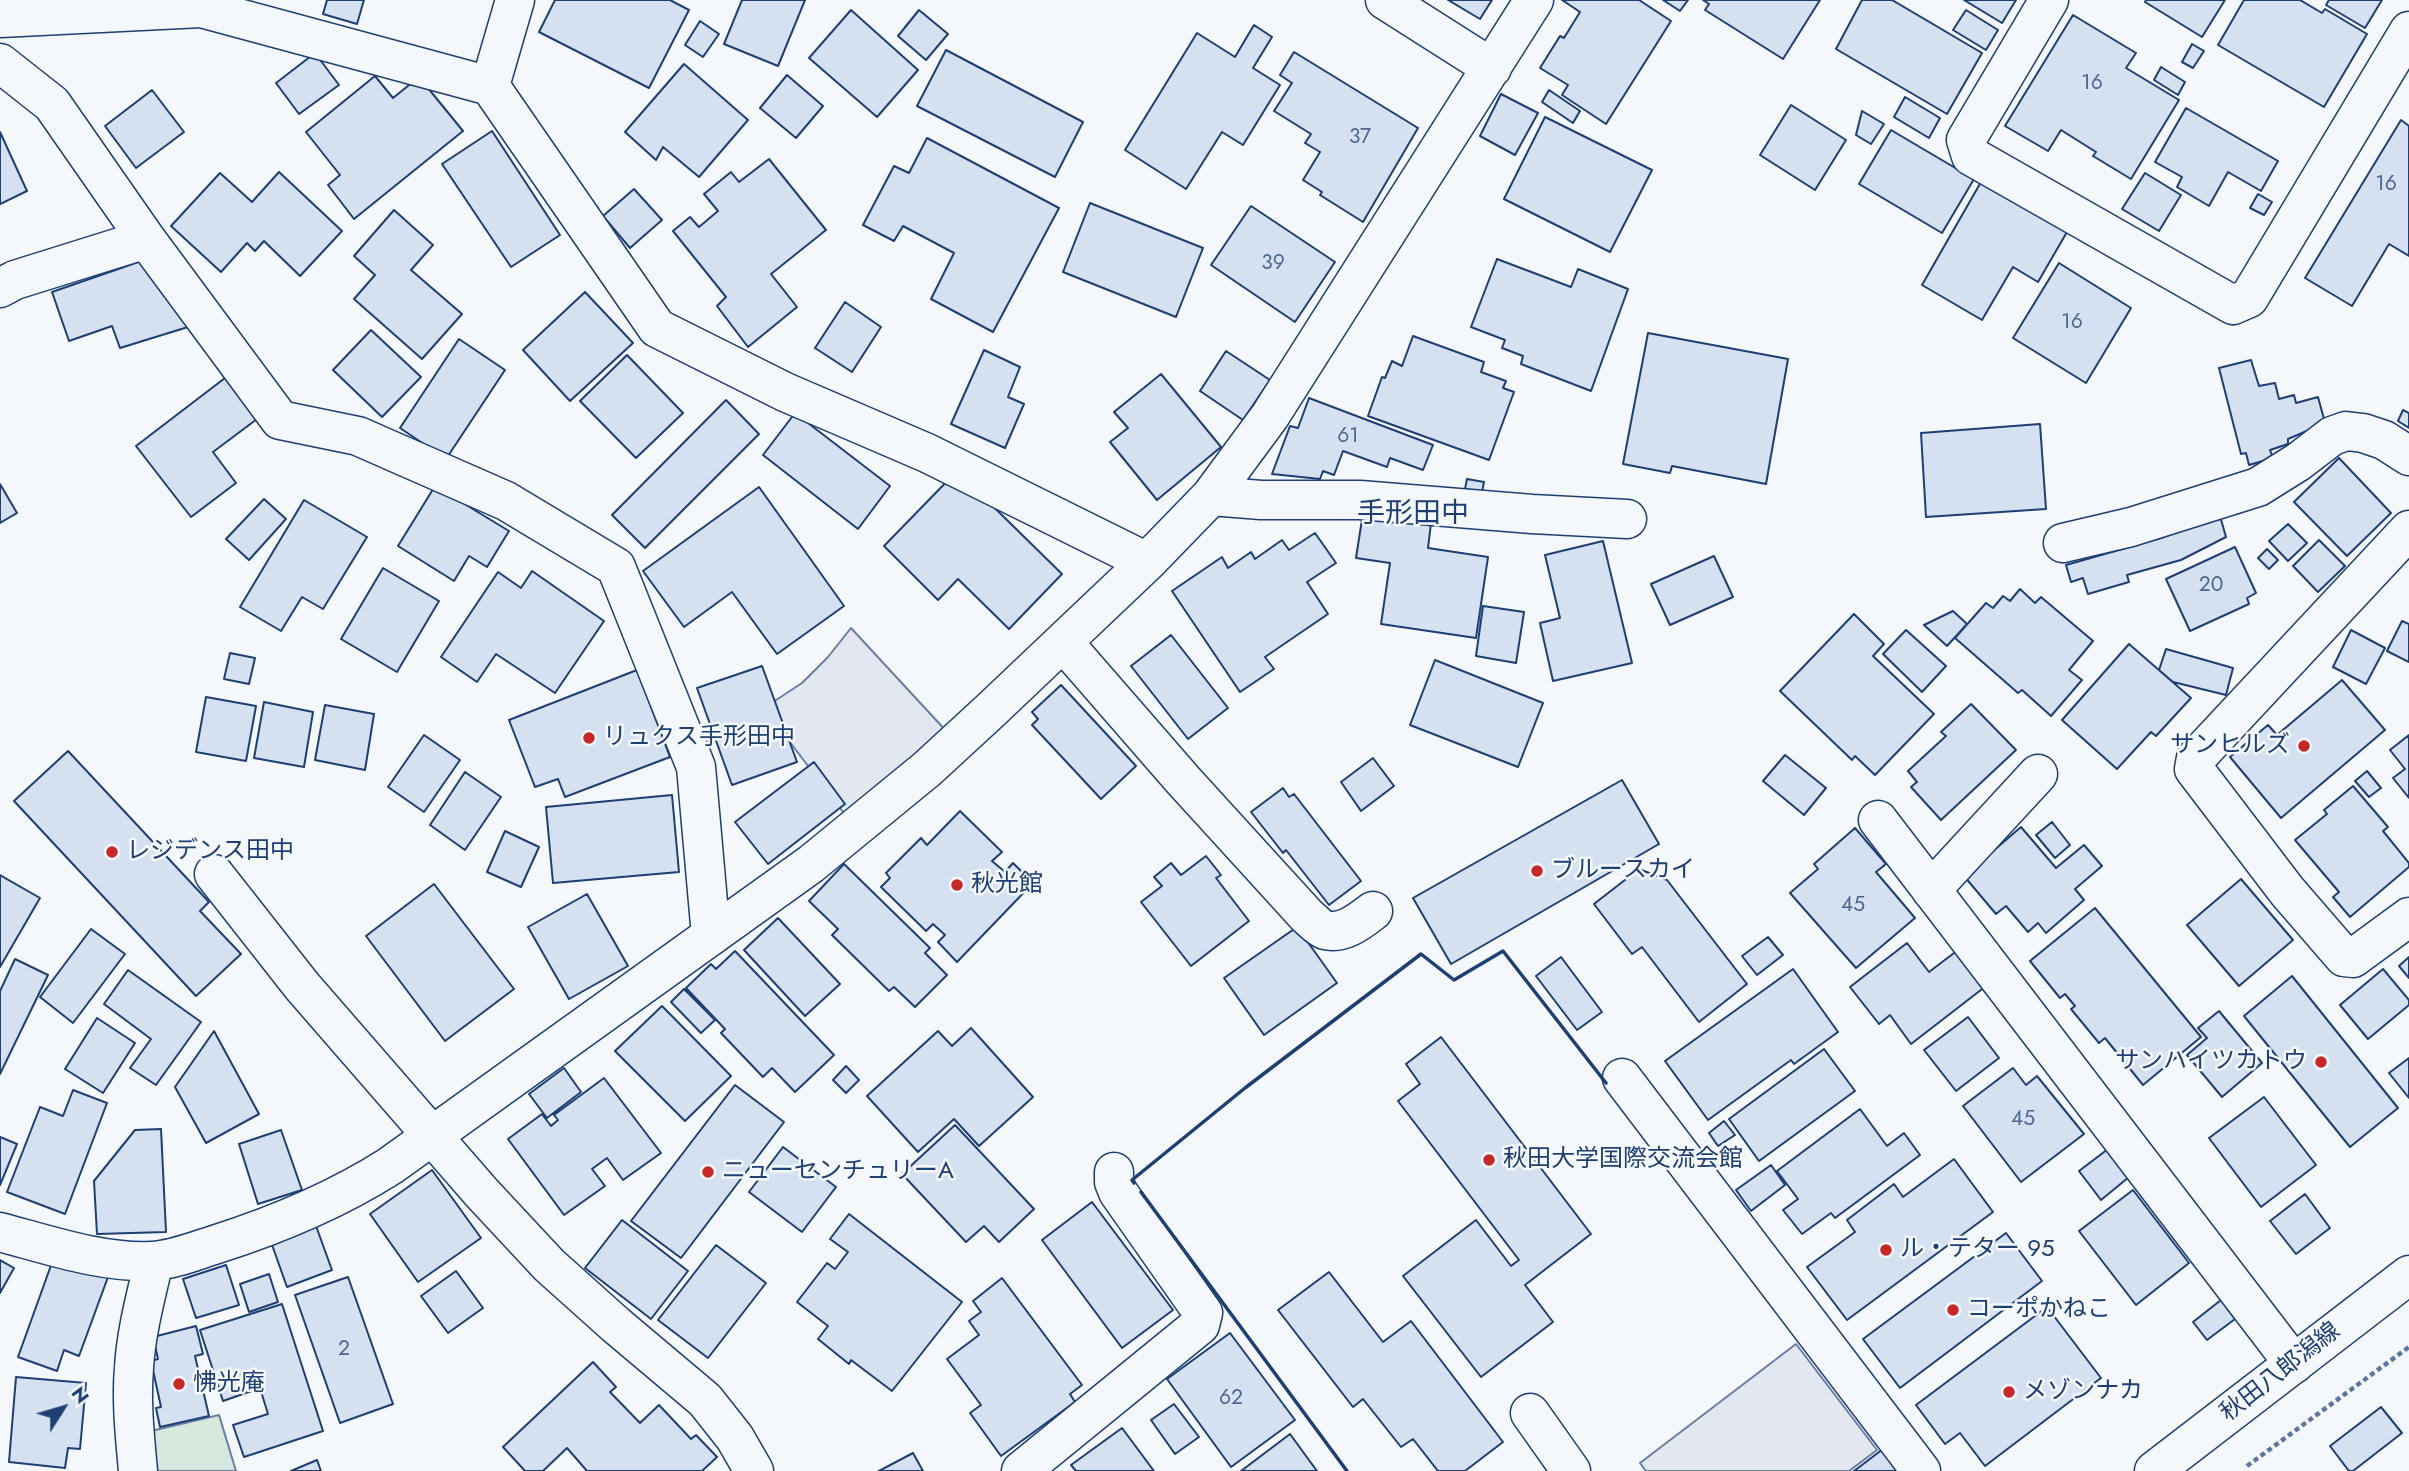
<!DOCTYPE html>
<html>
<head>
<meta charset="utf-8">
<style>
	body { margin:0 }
	#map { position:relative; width:2409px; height:1471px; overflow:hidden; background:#f4f7fb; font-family:Jost,sans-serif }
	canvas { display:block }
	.north { position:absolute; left:28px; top:1373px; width:70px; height:70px; -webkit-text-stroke:5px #f4f7fb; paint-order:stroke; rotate:53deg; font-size:19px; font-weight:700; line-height:28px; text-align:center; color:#1d3f73 }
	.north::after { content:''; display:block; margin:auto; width:24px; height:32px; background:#1d3f73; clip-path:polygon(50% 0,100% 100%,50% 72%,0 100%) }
</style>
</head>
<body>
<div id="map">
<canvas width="2409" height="1471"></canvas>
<div class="north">N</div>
</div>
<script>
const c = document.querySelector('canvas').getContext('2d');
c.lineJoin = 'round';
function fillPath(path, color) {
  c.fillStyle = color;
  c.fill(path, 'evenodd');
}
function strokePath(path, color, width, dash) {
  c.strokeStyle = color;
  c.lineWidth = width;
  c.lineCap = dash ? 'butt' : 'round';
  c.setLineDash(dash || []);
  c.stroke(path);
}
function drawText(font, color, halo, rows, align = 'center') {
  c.font = font + ' Jost,"Noto Sans JP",sans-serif';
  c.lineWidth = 5;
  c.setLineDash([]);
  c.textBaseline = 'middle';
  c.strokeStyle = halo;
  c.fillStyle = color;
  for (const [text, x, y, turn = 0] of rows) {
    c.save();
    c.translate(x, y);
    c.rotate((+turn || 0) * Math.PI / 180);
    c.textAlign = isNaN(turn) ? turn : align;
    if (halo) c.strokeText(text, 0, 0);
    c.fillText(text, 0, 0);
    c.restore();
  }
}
const green = new Path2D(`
	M219 1415 236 1471H155L151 1431Z`);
fillPath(green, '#d7e8df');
strokePath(green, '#687fa3', 2);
const parking = new Path2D(`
	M851 628 948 733 846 816 764 708 802 683 828 657Z
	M1796 1344 1877 1450 1849 1471H1646L1640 1463Z`);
fillPath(parking, '#e3e8f0');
strokePath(parking, '#687fa3', 2);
const building = new Path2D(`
	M327 0H364L357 24 323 14Z
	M555 0H670L689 10 649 88 539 32Z
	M742 0H805L778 66 724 44Z
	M1448 0H1492L1480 19Z
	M1639 0 1671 21 1606 124 1562 95 1568 85 1540 68 1560 36 1564 38 1580 12 1562 0Z
	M1663 0H1688L1680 11Z
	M1703 0H1820L1783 59 1705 10 1709 4Z
	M1862 0H1892L1982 53 1947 114 1836 49Z
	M1964 0H2016L2002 23Z
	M2146 0H2225L2202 37 2145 2Z
	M2244 0H2300L2322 13 2325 9 2367 34 2324 107 2218 45Z
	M2329 0H2382L2365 28 2326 5Z
	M851 10 918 70 877 117 809 58Z
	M919 10 948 34 926 60 898 36Z
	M1966 10 1998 30 1986 50 1953 30Z
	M2073 15 2136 53 2126 68 2179 100 2131 179 2093 156 2096 152 2061 130 2048 151 2005 126Z
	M700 21 719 34 703 57 685 45Z
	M1254 25 1272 37 1253 68 1280 85 1243 145 1222 132 1186 189 1125 150 1197 33 1235 57Z
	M2192 44 2204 51 2193 68 2182 62Z
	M946 50 1083 122 1055 177 917 106Z
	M1294 52 1418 128 1363 222 1320 195 1322 192 1303 180 1320 152 1305 143 1311 134 1274 111 1292 83 1280 75Z
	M315 53 339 85 299 114 276 83Z
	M684 64 748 120 699 177 663 147 656 160 625 132Z
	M2161 67 2185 82 2178 95 2154 80Z
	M787 75 823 106 796 138 760 108Z
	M375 76 393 98 419 77 463 131 354 219 328 185 340 175 306 132Z
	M152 90 184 132 136 168 105 126Z
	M1549 90 1580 111 1573 123 1542 102Z
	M1501 94 1538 113 1515 155 1480 136Z
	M1905 97 1940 118 1929 138 1894 117Z
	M1791 105 1846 140 1815 190 1760 155Z
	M2186 108 2278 161 2261 191 2228 172 2209 206 2177 187 2182 177 2155 162Z
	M1862 111 1884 124 1871 144 1856 135Z
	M1545 117 1652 170 1610 252 1504 199Z
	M2401 120 2409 126V256L2389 244 2352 306 2305 278Z
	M1891 130 1974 179 1942 233 1859 184Z
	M492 131 560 235 511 267 442 164Z
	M0 132 27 191 0 204Z
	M927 138 1059 208 993 332 931 299 954 253 903 226 894 241 863 225 894 166 909 173Z
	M769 159 826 230 771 274 797 307 748 347 717 306 726 297 673 231 690 217 699 227 718 211 704 194 731 172 739 182Z
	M279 172 342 231 300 276 264 241 255 251 247 243 221 272 171 226 220 173 252 202Z
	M2145 173 2181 195 2159 231 2122 209Z
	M1981 182 2067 232 2038 282 2013 267 1982 320 1922 285Z
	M634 189 662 220 630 248 603 216Z
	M2258 194 2272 202 2264 215 2250 208Z
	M1090 203 1203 248 1176 317 1063 272Z
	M1251 206 1335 262 1295 322 1211 265Z
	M394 210 433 245 411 270 462 314 422 359 354 299 375 275 354 256Z
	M147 259 188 327 120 348 112 326 69 341 52 292Z
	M1497 259 1571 287 1578 269 1628 289 1591 391 1521 364 1523 356 1502 348 1505 340 1471 327Z
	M2059 263 2131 308 2086 383 2013 338Z
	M585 292 633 343 570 401 523 350Z
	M845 302 881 327 852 372 815 348Z
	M371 330 421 377 382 417 333 370Z
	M1648 333 1788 359 1766 484 1672 466 1670 473 1623 464Z
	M1413 336 1484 362 1481 372 1506 381 1503 388 1514 392 1489 460 1368 416 1382 377 1385 378 1392 361 1402 366Z
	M459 339 505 370 446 459 400 428Z
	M984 350 1020 367 1008 397 1024 404 1005 448 951 424Z
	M1226 351 1270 380 1243 420 1200 391Z
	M627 355 683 413 636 458 580 401Z
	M2251 360 2259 386 2275 383 2279 399 2294 395 2296 403 2318 397 2324 419 2309 430 2288 439V444L2270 450 2273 458 2249 465 2246 453 2241 454 2219 368Z
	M1161 374 1221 447 1157 500 1110 442 1128 428 1114 412Z
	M225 378 257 419 213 452 236 483 191 517 136 446Z
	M1309 398 1433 445 1423 470 1390 458 1387 467 1343 451 1334 475 1323 471 1320 479 1272 474 1290 426 1298 428Z
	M726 400 759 434 645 548 612 515Z
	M2403 410 2409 413V428L2398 421Z
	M795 413 890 486 858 529 763 455Z
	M2040 424 2046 509 1926 517 1921 433Z
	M2339 458 2391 513 2347 556 2294 502Z
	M957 471 1062 574 1009 629 958 579 938 600 884 546Z
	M1467 479 1484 482 1482 492 1465 489Z
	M0 484 17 513 0 523Z
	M435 486 509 531 487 567 469 556 454 581 398 546Z
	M759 487 844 606 777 654 732 592 684 627 643 571Z
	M264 499 286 519 249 560 226 539Z
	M304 500 367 537 323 609 302 597 281 631 240 607Z
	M1363 513 1431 523 1428 548 1488 557 1476 638 1381 624 1390 563 1356 558Z
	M2220 516 2226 537 2181 560 2127 575 2129 582 2088 594 2083 578 2071 582 2066 565 2161 538Z
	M2288 524 2307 543 2288 561 2269 541Z
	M1315 533 1336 563 1307 582 1328 614 1265 657 1274 669 1240 692 1172 591 1222 557 1228 568 1251 552 1255 559 1282 540 1289 550Z
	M2319 540 2345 566 2318 592 2293 566Z
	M1603 541 1632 663 1553 681 1540 623 1560 618 1545 555Z
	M2235 547 2256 593 2247 598 2249 604 2190 631 2166 579Z
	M2267 549 2278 560 2269 569 2258 558Z
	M1714 556 1733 597 1670 625 1651 584Z
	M383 568 439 601 397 672 341 639Z
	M532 571 604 621 555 693 496 654 477 682 441 657 498 572 521 588Z
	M2020 589 2035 603 2041 597 2093 641 2069 670 2082 680 2051 716 2022 690 2018 693 1955 638 1986 603 1993 608 2003 596 2010 601Z
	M1483 606 1524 612 1516 663 1476 656Z
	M1953 611 1967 624 1947 646 1924 625Z
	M1854 614 1884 644 1873 656 1934 714 1875 775 1855 756 1852 760 1780 691Z
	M2402 621 2409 624V662L2387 651Z
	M1906 630 1946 666 1922 692 1883 654Z
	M2351 630 2385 648 2366 684 2333 667Z
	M1171 635 1228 708 1188 739 1131 666Z
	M2129 644 2191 698 2156 736 2151 732 2117 769 2062 720Z
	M2166 649 2233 668 2226 695 2173 682 2159 670Z
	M230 653 255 658 249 684 224 679Z
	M1435 660 1543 703 1518 767 1410 725Z
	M762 666 797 762 732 785 697 688Z
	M637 670 670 757 565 797 558 779 535 787 509 720Z
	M2342 680 2385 730 2281 818 2230 757 2268 725 2277 735Z
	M1061 685 1136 766 1101 799 1032 725 1038 719 1032 712Z
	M206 697 256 706 246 761 196 752Z
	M264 702 313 712 304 767 254 758Z
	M1971 704 2016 750 1941 820 1911 787 1917 782 1908 771 1946 736 1941 732Z
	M325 705 374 714 365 770 315 760Z
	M424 735 460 760 424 812 388 787Z
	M2409 735V798L2393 778 2405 769 2390 750Z
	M68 751 209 902 200 911 241 954 196 996 14 801Z
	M1785 755 1826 788 1804 815 1763 781Z
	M1373 758 1394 786 1361 811 1341 782Z
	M814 762 845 804 768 864 735 822Z
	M2367 771 2381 788 2369 797 2355 781Z
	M465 772 501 797 465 850 430 825Z
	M1622 780 1659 844 1451 964 1413 898Z
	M2353 786 2388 827 2383 831 2409 863V867L2350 917 2333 897 2339 892 2295 840 2327 814 2324 810Z
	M1283 788 1289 797 1294 794 1361 881 1329 905 1286 850 1283 853 1251 812Z
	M672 795 679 872 553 883 546 807Z
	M960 811 1002 852 992 861 1005 872 1013 863 1033 883 957 962 938 942 945 935 933 924 926 931 881 887 890 878 886 873 921 838 927 845Z
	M2052 822 2070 845 2055 858 2036 835Z
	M2021 827 2056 868 2084 845 2102 866 2075 889 2084 900 2046 933 2038 923 2028 932 2006 906 1996 914 1964 876Z
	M1855 828 1886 864 1876 872 1915 918 1856 968 1790 893 1818 869 1814 864Z
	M505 831 539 847 521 887 487 872Z
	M1206 856 1221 875 1216 878 1249 921 1191 966 1141 902 1162 886 1154 877 1171 863 1181 875Z
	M844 864 930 948 925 953 947 975 915 1007 894 987 889 991 832 935 838 929 809 901Z
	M1639 869 1667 880 1747 984 1699 1022 1642 947 1632 954 1594 904Z
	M0 875 40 898 0 967Z
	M2241 879 2293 940 2239 986 2187 925Z
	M434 884 514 989 445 1041 366 936Z
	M587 894 628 966 569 999 528 927Z
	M2095 908 2201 1037 2143 1085 2105 1038 2099 1043 2071 1009 2075 1006 2065 994 2060 998 2030 961Z
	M778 918 840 984 805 1016 744 950Z
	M1297 927 1337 983 1264 1035 1224 978Z
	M91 929 125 954 73 1023 40 997Z
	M1768 937 1783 955 1757 975 1742 956Z
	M1907 943 1929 972 1958 950 1986 986 1911 1044 1890 1015 1879 1024 1850 987Z
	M735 951 834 1055 795 1092 772 1068 763 1077 721 1033 725 1029 686 988 711 964 716 969Z
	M1561 957 1602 1012 1577 1030 1536 976Z
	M2409 957V978L2399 966Z
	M15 959 48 975 0 1074V991Z
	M1793 969 1838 1032 1794 1064 1791 1060 1708 1120 1665 1061Z
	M2383 969 2409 1000V1005L2368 1039 2340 1005Z
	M128 970 201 1022 156 1085 130 1068 151 1039 104 1004Z
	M2292 976 2398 1108 2350 1147 2244 1016Z
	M684 989 715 1020 701 1033 671 1002Z
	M662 1006 731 1076 685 1121 615 1051Z
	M2219 1011 2262 1063 2222 1097 2187 1055 2207 1038 2198 1028Z
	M1968 1017 1999 1058 1956 1091 1924 1050Z
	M97 1018 135 1043 103 1093 65 1069Z
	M971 1028 1033 1097 979 1146 954 1119 918 1152 867 1096 938 1031 952 1046Z
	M214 1031 259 1114 206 1143 175 1087Z
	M1441 1037 1591 1234 1525 1285 1553 1322 1481 1377 1403 1276 1476 1220 1511 1266 1519 1260 1398 1101 1420 1084 1406 1064Z
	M1824 1049 1855 1091 1759 1161 1729 1119Z
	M2409 1058V1098L2389 1073Z
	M846 1066 859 1080 846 1093 833 1080Z
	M564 1068 581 1092 547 1118 529 1094Z
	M2013 1068 2026 1085 2037 1076 2084 1134 2021 1182 1963 1106Z
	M604 1078 661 1153 623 1180 607 1158 592 1169 605 1186 564 1215 508 1139 542 1114 551 1126 558 1120 554 1115Z
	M735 1085 784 1122 681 1258 631 1221Z
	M73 1090 107 1103 65 1214 7 1192 40 1107 63 1116Z
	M2264 1097 2316 1165 2261 1207 2209 1138Z
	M1860 1109 1887 1146 1904 1133 1920 1155 1835 1218 1831 1213 1802 1234 1783 1210 1798 1199 1777 1171Z
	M1724 1121 1735 1135 1718 1146 1709 1133Z
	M955 1125 1034 1209 999 1242 984 1226 966 1242 902 1174Z
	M161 1129 166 1232 97 1234 94 1181 135 1130Z
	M281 1130 302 1190 258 1204 239 1144Z
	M0 1137 17 1144 0 1185Z
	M783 1147 836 1187 802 1232 749 1192Z
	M2108 1149 2129 1177 2101 1200 2079 1171Z
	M1954 1159 1993 1212 1847 1320 1807 1267 1855 1232 1847 1220 1894 1184 1903 1197Z
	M1771 1165 1785 1185 1751 1211 1736 1190Z
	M432 1170 481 1238 418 1282 370 1214Z
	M2133 1190 2189 1263 2136 1305 2079 1231Z
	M2305 1194 2330 1228 2296 1254 2270 1221Z
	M1092 1202 1173 1310 1122 1348 1042 1240Z
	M849 1214 962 1302 892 1391 851 1360 849 1364 818 1339 828 1326 797 1302 827 1263 835 1269 848 1252 830 1239Z
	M622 1220 688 1271 651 1319 585 1268Z
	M316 1226 332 1270 287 1287 271 1242Z
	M2006 1233 2042 1281 1900 1388 1863 1339Z
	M716 1245 766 1283 708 1358 658 1320Z
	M54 1257 108 1277 79 1356 64 1350 57 1371 18 1357Z
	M0 1260 14 1268 0 1293Z
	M226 1265 239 1305 196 1318 183 1279Z
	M456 1271 483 1308 448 1333 421 1296Z
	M1329 1272 1383 1342 1411 1321 1503 1442 1465 1471H1438L1413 1439 1401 1447 1363 1399 1353 1407 1278 1310Z
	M269 1274 278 1302 249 1312 240 1284Z
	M348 1277 393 1404 340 1423 295 1295Z
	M1002 1278 1082 1385 1070 1394 1075 1402 1001 1456 970 1413 981 1405 947 1359 979 1335 969 1321 981 1312 973 1301Z
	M2221 1300 2235 1319 2207 1340 2193 1322Z
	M282 1304 323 1431 244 1457 233 1425 268 1414 260 1388 223 1401 200 1330Z
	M2047 1307 2101 1378 1985 1466 1960 1433 1945 1444 1916 1405Z
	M196 1326 203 1354 195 1356 209 1416 160 1427 156 1408 161 1407 151 1361 158 1359 153 1337Z
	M1230 1333 1295 1420 1231 1467 1167 1379Z
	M593 1362 616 1387 610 1392 640 1423 659 1405 691 1439 696 1435 717 1457 702 1471H587L567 1448 543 1471H525L503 1447Z
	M16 1377 86 1383 80 1449 68 1448 65 1468 9 1462Z
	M1174 1404 1199 1437 1175 1454 1151 1420Z
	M2381 1407 2402 1433 2353 1471H2349L2330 1446Z
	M1122 1428 1154 1471H1076L1071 1465Z
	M1290 1434 1317 1471H1241Z
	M1883 1449 1900 1471H1854Z
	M913 1453 923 1471H879Z
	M317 1460 321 1471H291Z`);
fillPath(building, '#d5e0f0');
strokePath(building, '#1d3f73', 2);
const minor = new Path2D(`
	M1385 0 1492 68
	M2049 0 1966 140 1971 156 2233 305 2249 298 2409 31
	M0 18 201 8 490 86 657 328 785 392 927 453 1147 562
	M0 63 52 104 146 239 280 420 358 436 506 501 616 567 696 767 711 936
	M490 86 515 0
	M0 288 15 280 146 239
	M1211 496 1261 500H1360L1532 514 1627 519
	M2409 530 2196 758 2194 769 2287 891 2344 957 2353 958 2409 917
	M2063 543 2131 527 2258 487 2298 462 2332 436 2346 431 2363 433 2384 440 2409 456
	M1063 642 1183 780 1307 916C1312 920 1319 928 1325 930 1343 935 1360 921 1373 911
	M1878 820 2294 1364
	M214 874 302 986 481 1192 549 1265 616 1325 705 1400 735 1438 754 1471
	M1931 890 2038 774
	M1622 1078 1921 1471
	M0 1232C49 1245 101 1263 152 1261 173 1260 195 1251 214 1245 277 1225 335 1201 390 1166L811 864 927 769 990 711 1147 562 1211 496 1270 416 1534 0
	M1530 1413 1571 1471
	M138 1471C135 1437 131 1402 134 1368 136 1332 146 1296 154 1261
	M1021 1471 1200 1325 1203 1313 1118 1192 1114 1182V1172`);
const major = new Path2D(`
	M2154 1471 2409 1275`);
strokePath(minor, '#1d3f73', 41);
strokePath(major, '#1d3f73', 41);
strokePath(new Path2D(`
	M2247 1466 2409 1347`), '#5e769c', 4.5, [5, 3.5]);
strokePath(minor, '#f4f7fb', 38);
strokePath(major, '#f4f7fb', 38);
strokePath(new Path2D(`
	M1134 1183 1132 1180 1245 1088 1421 954 1454 980 1503 951 1606 1083
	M1141 1192 1347 1471`), '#1d3f73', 3.5);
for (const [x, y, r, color] of [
	[589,738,7,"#c62828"],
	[2304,746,7,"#c62828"],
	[112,852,7,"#c62828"],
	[1537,871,7,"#c62828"],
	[957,885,7,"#c62828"],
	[2321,1062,7,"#c62828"],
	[1489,1160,7,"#c62828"],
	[708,1172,7,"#c62828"],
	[1886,1250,7,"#c62828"],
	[1953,1310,7,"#c62828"],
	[179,1384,7,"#c62828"],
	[2009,1392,7,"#c62828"]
]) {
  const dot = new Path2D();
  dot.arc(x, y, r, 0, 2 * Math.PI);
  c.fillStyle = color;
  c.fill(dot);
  strokePath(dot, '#f4f7fb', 2.5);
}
drawText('21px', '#4b6792', null, [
	["16",2092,84],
	["37",1360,138],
	["16",2386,185],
	["39",1273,264],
	["16",2072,323],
	["61",1348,437],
	["20",2211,586],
	["45",1853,906],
	["45",2023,1120],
	["2",344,1350],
	["62",1231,1399]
]);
drawText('24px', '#1d3f73', '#f4f7fb', [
	["リュクス手形田中",603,738],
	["サンヒルズ",2290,746,"right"],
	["レジデンス田中",126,852],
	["ブルースカイ",1551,871],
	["秋光館",971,885],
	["サンハイツカトウ",2307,1062,"right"],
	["秋田大学国際交流会館",1503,1160],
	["ニューセンチュリーA",722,1172],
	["ル・テター 95",1900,1250],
	["コーポかねこ",1967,1310],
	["怫光庵",193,1384],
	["メゾンナカ",2023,1392]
], 'left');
drawText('24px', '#1d3f73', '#f4f7fb', [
	["秋田八郎潟線",2281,1373,-38]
]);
drawText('28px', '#1d3f73', '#f4f7fb', [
	["手形田中",1413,515]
]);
</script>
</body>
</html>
